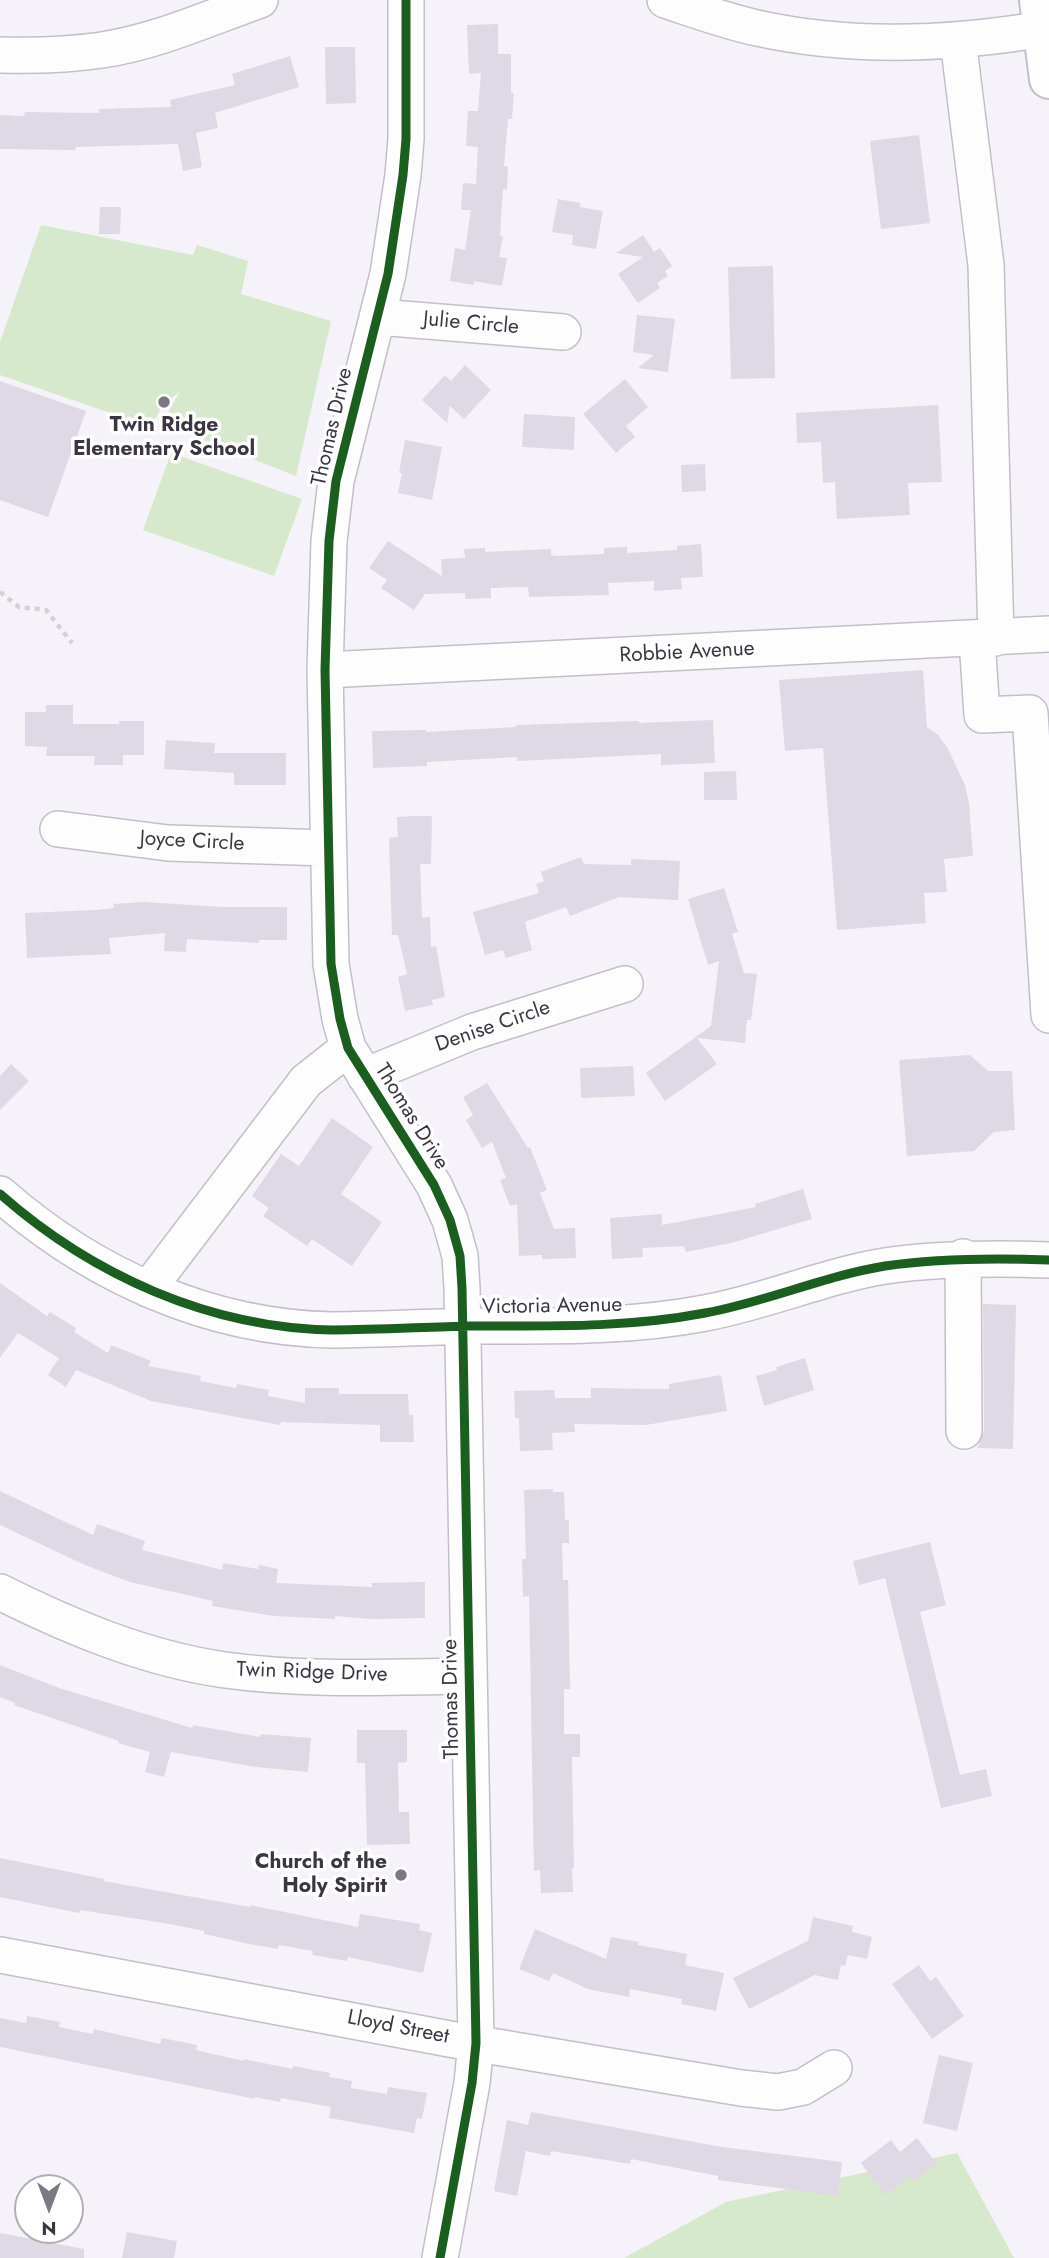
<!DOCTYPE html>
<html>
<head>
<meta charset="utf-8">
<style>
	body { margin:0 }
	#map { position:relative; width:1049px; height:2258px; overflow:hidden; background:#f6f2fa; font-family:Jost,sans-serif }
	canvas { display:block }
	.north { position:absolute; left:14px; top:2174px; width:70px; height:70px; box-sizing:border-box; background:#fff; border:2px solid #b1afb4; border-radius:50%; rotate:180deg; font-size:19px; font-weight:700; line-height:28px; text-align:center; color:#3c3643 }
	.north::after { content:''; display:block; margin:auto; width:24px; height:32px; background:#7d7883; clip-path:polygon(50% 0,100% 100%,50% 72%,0 100%) }
</style>
</head>
<body>
<div id="map">
<canvas width="1049" height="2258"></canvas>
<div class="north">N</div>
</div>
<script>
const c = document.querySelector('canvas').getContext('2d');
c.lineJoin = 'round';
function fillPath(path, color) {
  c.fillStyle = color;
  c.fill(path, 'evenodd');
}
function strokePath(path, color, width, dash) {
  c.strokeStyle = color;
  c.lineWidth = width;
  c.lineCap = dash ? 'butt' : 'round';
  c.setLineDash(dash || []);
  c.stroke(path);
}
function drawText(font, color, halo, rows, align = 'center') {
  c.font = font + ' Jost,sans-serif';
  c.lineWidth = 7;
  c.setLineDash([]);
  c.textBaseline = 'middle';
  c.strokeStyle = halo;
  c.fillStyle = color;
  for (const [text, x, y, turn = 0] of rows) {
    c.save();
    c.translate(x, y);
    c.rotate((+turn || 0) * Math.PI / 180);
    c.textAlign = isNaN(turn) ? turn : align;
    if (halo) c.strokeText(text, 0, 0);
    c.fillText(text, 0, 0);
    c.restore();
  }
}
fillPath(new Path2D(`
	M41 225 193 255 197 245 248 261 241 294 331 321 296 476 173 428 168 413 180 391 162 406 151 427 0 375V342Z
	M171 453 302 499 274 576 143 530Z
	M957 2153 1014 2258H624L726 2202Z`), '#d6e9cc');
fillPath(new Path2D(`
	M498 24V54H511V93H514L512 119H508L504 166 508 167 507 190 503 189 500 236 503 237 499 257 507 258 502 286 474 281V285L450 281 455 248 465 250 471 210H461L463 183 476 184 478 147 466 146 468 111H478L481 73 469 74 467 25Z
	M325 47H355L356 103 326 104Z
	M290 56 299 87 215 113 218 128 196 133 202 167 183 171 178 144 76 147 75 150 0 149V115L24 116 25 112 99 113V109L171 107 170 100 235 85 232 74Z
	M919 135 930 223 881 229 870 141Z
	M558 199 580 203V207L603 211 596 249 572 245 573 235 552 232Z
	M100 207H121L120 234H99Z
	M643 235 654 252 660 248 672 266 665 271 668 276 657 283 660 288 638 303 618 274 643 257 616 253Z
	M773 266 775 378 731 379 728 267Z
	M637 315 675 319 668 372 638 368 654 355 633 352Z
	M465 365 491 390 464 419 450 406 447 423 422 400 445 375 451 381Z
	M625 379 648 407 626 426 635 437 616 453 583 414Z
	M0 381 86 411 48 517 0 500Z
	M938 405 942 482 908 483 910 515 837 519 835 482 823 483 821 442 797 443 796 413Z
	M524 414 575 417 574 450 522 447Z
	M405 440 442 447 432 500 398 493 402 473H399Z
	M705 464 706 491 682 492 681 465Z
	M388 541 442 576 441 559 465 558 464 549 485 548V552L551 549V555L556 556 604 554V548L627 547V553L677 550V546L701 544 703 577 681 578 682 589 654 591V581L608 583 609 595 529 597 528 587 491 588V598L465 599V593L425 594 414 610 381 588 387 580 369 568Z
	M923 670 927 727 938 735 947 747 965 785 969 803 973 856 944 859 947 892 924 893 926 923 837 930 823 748 785 751 779 680Z
	M46 705H73V724H119V721H144V755H123V765H94L95 756H46L47 747 25 746V712H46Z
	M713 720 715 763 661 765V754L517 761V757L427 762V766L373 768 372 731 426 730V732L516 727V725L639 721V723Z
	M166 740 215 743 214 753H286V785H234V773L164 769Z
	M736 771 737 800H704V772Z
	M413 816H432L431 864H420L422 918 430 917 431 947 436 946 445 997 432 1000 433 1005 405 1011 398 977 407 974 398 935H392L389 838 398 837 397 817Z
	M581 857 584 864 631 865V859L680 861 678 900 619 897 570 916 566 907 525 922 532 950 506 958 503 950 485 955 473 912 539 893 536 884 544 881 541 872Z
	M724 888 738 932 732 934 744 973 757 974 751 1020H747L745 1043 697 1038 717 1064 665 1101 646 1073 711 1026 719 961 708 965 688 899Z
	M144 902 223 907H287V940H259V943L187 939 186 952 164 951 165 933 109 938 111 954 27 958 25 913 96 910 114 908 113 904Z
	M970 1055 988 1071H1012L1015 1130 994 1132 974 1151 907 1156 899 1060Z
	M11 1064 29 1081 0 1110V1076Z
	M633 1066 635 1096 581 1098 580 1068Z
	M487 1083 528 1148 530 1147 547 1190 540 1193 554 1229 575 1228 576 1258 542 1259V1255L519 1256 517 1204 510 1206 500 1180 506 1178 492 1142 482 1148 466 1120 473 1115 463 1097Z
	M332 1118 373 1147 341 1194 382 1222 352 1266 312 1239 307 1246 263 1216 269 1208 252 1196 281 1154 299 1166Z
	M803 1189 812 1219 731 1243 686 1252 684 1246 642 1248 643 1257 612 1259 610 1218 662 1214V1225L756 1207 755 1204Z
	M0 1283 47 1316 50 1312 76 1328 74 1332 108 1353 111 1345 151 1361 148 1366 201 1376 200 1381 236 1388 237 1384 269 1390 268 1396 305 1403V1388H339V1394H408L409 1415H413L414 1442H380V1425L281 1422 280 1425 151 1401 76 1370 66 1387 48 1375 59 1358 18 1333 0 1358Z
	M983 1304 1016 1305 1013 1449 977 1448 984 1431Z
	M805 1358 814 1390 764 1406 756 1376 777 1370 776 1367Z
	M721 1375 727 1411 646 1425 574 1424 575 1432 552 1433 553 1450 520 1451 519 1418H515L514 1391 554 1390 555 1398H591V1388L669 1389V1384Z
	M553 1489V1492H564L565 1520H569V1543H562L563 1580H568L570 1689H564V1734H580V1757H572L574 1868H572L573 1892 541 1893 540 1870 534 1871 529 1596 523 1597 522 1559H526L524 1490Z
	M0 1491 93 1535 97 1524 145 1541 142 1550 222 1570 223 1563 258 1569 259 1565 278 1569 276 1583 372 1587 371 1583 425 1582V1618L372 1619 335 1616V1619L274 1616 212 1606 213 1601 130 1582 85 1565 0 1525Z
	M930 1542 946 1605 920 1612 960 1775 986 1769 992 1796 941 1808 885 1578 859 1585 853 1561Z
	M0 1665 59 1688 192 1728 193 1725 260 1737 261 1734 311 1738 308 1772 256 1767 171 1752 164 1777 145 1772 150 1752 118 1743 119 1741 14 1705 15 1703 0 1697Z
	M357 1730H407V1762L398 1763 399 1812H409L410 1844 367 1845 365 1763H357Z
	M0 1858 104 1879 103 1881 250 1907V1905L358 1927 360 1914 420 1924 419 1930 432 1933 423 1973 348 1957 347 1961 312 1955 313 1951 279 1945 278 1949 249 1944 204 1934V1931L164 1923 80 1910 79 1913 0 1897Z
	M813 1917 853 1926 852 1932 872 1937 867 1959 848 1955 845 1966 841 1965 838 1980 815 1975 749 2009 733 1978 808 1941Z
	M535 1929 606 1959 611 1937 639 1942 638 1945 687 1954 685 1965 724 1973 716 2011 681 2004 682 1999 630 1989 629 1997 588 1989 553 1973 549 1981 519 1969Z
	M919 1965 930 1981 936 1977 964 2016 932 2039 892 1984Z
	M27 2016 60 2022 59 2027 93 2034 94 2029 160 2044 162 2038 197 2045 196 2050 243 2061 244 2059 292 2069 293 2066 330 2073 329 2077 352 2081 351 2088 387 2094 388 2087 427 2093 422 2119 417 2118 414 2133 329 2118 331 2107 281 2098 280 2102 255 2097V2099L0 2047V2018L26 2023Z
	M939 2055 973 2063 957 2131 923 2123Z
	M531 2112 722 2147 842 2162 838 2196 718 2180V2176L631 2159 630 2164 551 2151 550 2156 526 2151 517 2196 494 2191 507 2120 528 2125Z
	M917 2138 937 2164 914 2181 910 2176 885 2195 861 2163 891 2140 900 2152Z
	M127 2232 177 2241 174 2258H122Z
	M0 2233 84 2249V2258H0Z`), '#ded9e4');
const minor = new Path2D(`
	M406 0V139L403 175 388 274 336 481 329 541 325 670 331 964 340 1019 348 1048 434 1185 450 1220 460 1256 462 1288 476 2043 472 2083 440 2258
	M665 0C695 10 725 21 757 28 852 49 948 45 1043 29
	M958 40 986 265 996 638
	M0 55C34 56 68 55 102 50 156 42 209 18 260 0
	M378 317 563 332
	M977 639 982 715 1030 713 1049 1015
	M325 670 1049 634
	M58 829 168 843 328 848
	M365 1076 472 1032 625 984
	M0 1194C92 1275 209 1328 333 1330 378 1330 424 1327 470 1326 548 1326 627 1328 705 1313 766 1302 824 1276 885 1266 940 1258 994 1258 1049 1260
	M963 1257 964 1431
	M148 1289 306 1081 348 1048
	M0 1592C70 1627 147 1659 225 1670 305 1681 388 1677 469 1676
	M0 1955 455 2040 741 2088 778 2092 803 2087 834 2068`);
const major = new Path2D(`
	M1039 0 1049 79`);
strokePath(minor, '#c3bfc9', 38);
strokePath(major, '#c3bfc9', 42);
strokePath(new Path2D(`
	M0 592 19 607 46 610 72 643`), '#d4d1d5', 4.5, [5, 5]);
strokePath(minor, '#fefdfe', 35);
strokePath(major, '#fefdfe', 38);
strokePath(new Path2D(`
	M406 0V139L403 175 388 274 336 481 329 541 325 670 331 964 340 1019 348 1048 434 1185 450 1220 460 1256 462 1288 476 2043 472 2083 440 2258
	M0 1194C92 1275 209 1328 333 1330 378 1330 424 1327 470 1326 548 1326 627 1328 705 1313 766 1302 824 1276 885 1266 940 1258 994 1258 1049 1260`), '#1b5e20', 9);
for (const [x, y, r, color] of [
	[164,402,7,"#7d7883"],
	[401,1875,7,"#7d7883"]
]) {
  const dot = new Path2D();
  dot.arc(x, y, r, 0, 2 * Math.PI);
  c.fillStyle = color;
  c.fill(dot);
  strokePath(dot, '#fff', 2.5);
}
drawText('21px', '#3c3643', '#fff', [
	["Julie Circle",471,324,5],
	["Thomas Drive",333,427,-77],
	["Robbie Avenue",687,653,-3],
	["Joyce Circle",192,842,3],
	["Denise Circle",493,1027,-19],
	["Thomas Drive",411,1117,58],
	["Victoria Avenue",552,1307,-1],
	["Twin Ridge Drive",312,1673,2],
	["Thomas Drive",452,1699,-91],
	["Lloyd Street",398,2028,11]
]);
drawText('bold 21px', '#3c3643', '#fff', [
	["Twin Ridge",164,426],
	["Elementary School",164,450],
	["Church of the",387,1863,"right"],
	["Holy Spirit",387,1887,"right"]
]);
</script>
</body>
</html>
